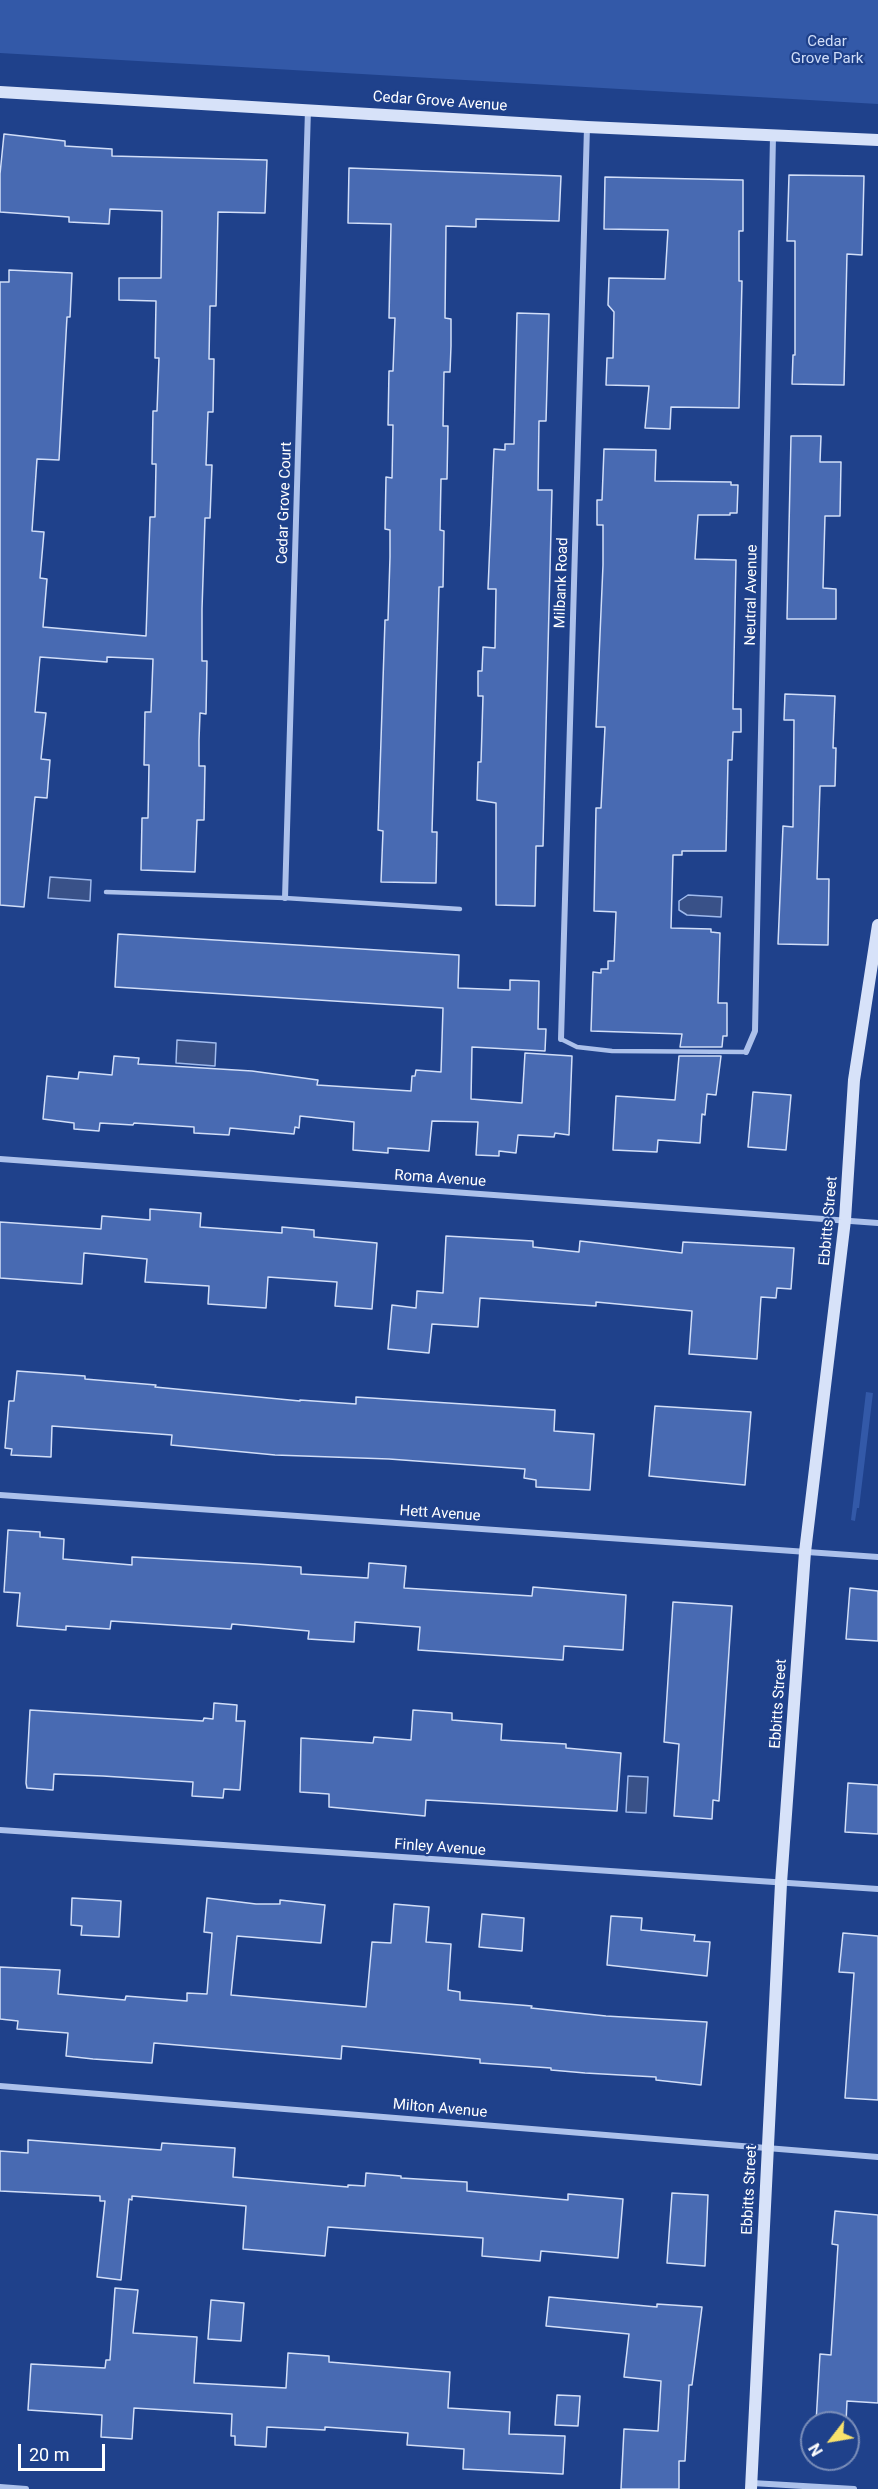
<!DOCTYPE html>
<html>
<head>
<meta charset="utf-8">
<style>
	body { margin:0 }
	#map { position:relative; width:878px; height:2489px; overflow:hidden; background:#1f418b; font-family:Roboto,sans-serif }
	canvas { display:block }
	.north { position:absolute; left:800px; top:2411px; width:60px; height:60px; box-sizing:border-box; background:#1f418b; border:2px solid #798db9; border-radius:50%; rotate:239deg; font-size:16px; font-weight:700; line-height:24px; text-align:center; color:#fff }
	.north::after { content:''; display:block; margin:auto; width:21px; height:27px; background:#f9e26c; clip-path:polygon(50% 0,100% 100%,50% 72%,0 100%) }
	.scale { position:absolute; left:18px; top:2444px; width:87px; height:27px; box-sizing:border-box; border:3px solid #fff; border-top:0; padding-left:8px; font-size:18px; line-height:21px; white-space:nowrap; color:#fff; -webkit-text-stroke:4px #1f418b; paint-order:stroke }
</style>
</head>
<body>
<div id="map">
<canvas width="878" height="2489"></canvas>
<div class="north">N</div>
<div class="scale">20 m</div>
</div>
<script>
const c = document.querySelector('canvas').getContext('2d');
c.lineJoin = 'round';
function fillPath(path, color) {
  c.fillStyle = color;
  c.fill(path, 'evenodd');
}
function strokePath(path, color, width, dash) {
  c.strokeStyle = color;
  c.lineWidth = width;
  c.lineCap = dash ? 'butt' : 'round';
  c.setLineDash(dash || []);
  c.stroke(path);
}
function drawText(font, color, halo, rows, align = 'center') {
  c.font = font + ' Roboto,sans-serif';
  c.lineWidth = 4.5;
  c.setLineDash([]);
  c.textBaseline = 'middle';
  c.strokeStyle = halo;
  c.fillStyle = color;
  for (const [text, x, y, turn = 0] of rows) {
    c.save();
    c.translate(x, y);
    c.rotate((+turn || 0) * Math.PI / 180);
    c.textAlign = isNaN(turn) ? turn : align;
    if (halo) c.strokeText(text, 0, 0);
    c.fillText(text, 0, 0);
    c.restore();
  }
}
fillPath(new Path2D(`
	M0 0H878V104L0 53Z
	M866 1392 873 1393 859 1508H857L855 1521 851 1520Z`), '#3359a8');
const water = new Path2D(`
	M50 877 91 880 90 901 48 898Z
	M688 895 722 897 721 917 687 915 679 910V901Z
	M177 1040 216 1043 215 1066 176 1063Z
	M628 1776 648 1777 646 1813 626 1812Z`);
fillPath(water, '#395188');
strokePath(water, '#9fbaed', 1.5);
const building = new Path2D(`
	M4 134 65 141V146L112 149V156L267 160 265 213 218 212 216 306H210L209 359H214L213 412H208L206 465H212L210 518H205L202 609V661H207L206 714 200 713 199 740V766H205L204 820H197L195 872 141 870 142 818H148L149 765H144L145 712H151L153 659 107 657V662L40 657 35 712 46 713 41 759 50 760 47 798 35 797 24 907 0 905V282H9V270L72 273 70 317H67L59 460 37 459 32 531 44 532 40 578 47 579 43 627 146 636 150 517H155L156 464H152L153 411H157L158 384 159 358H155L156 301 119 300V278H161L162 211 110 209 109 224 69 222V217L0 212V174Z
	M349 168 561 176 559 221 476 219V227L446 226 445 318 451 319V346L450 372H444L443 426H448L447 479H441L440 530 444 531 443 587H439L432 832H437L436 883 381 882 383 831 378 830 385 620H388L390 557V530L385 529 386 477 392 478 393 425H388L389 371H393L394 344 395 318H389L391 224 348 223Z
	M789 175 864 176 862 255 847 254 844 385 792 384 793 355H795V241H787Z
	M605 177 743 180V231H739V281H742L739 408 671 407 670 429 645 428 649 386 606 385 607 358H613L614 312 608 305 609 278 665 279 668 230 604 229Z
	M517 313 549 314 546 421H539L538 490H552L543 846H536L535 906 496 905V803L477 800 478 762H481L483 696H478V671H482L483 647 495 648 496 589H488L494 449 505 450V444H514Z
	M791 436H821L820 462H841L840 516H825L823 588 836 589V619H787Z
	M604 449 656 450 655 481 731 482V485H738L737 513H730V515H698L695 559 736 560 733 709H741V732H733L732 760H728L726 851H682V855H673L671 928 711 929V932L720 933 718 1003H727V1036H723L722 1047H680L682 1034 591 1031 593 972 601 973V969H608V961H614L616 912 594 911 596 808H601L605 727H596L603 565V525H597V500H602Z
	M785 694 835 696 833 748H836L835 786H820L817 879H829L828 945 778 944 783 826 793 827 794 720H784Z
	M118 934 459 955 458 988 510 990V980L539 981 538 1029H546L545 1051 472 1047 471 1099 522 1103 525 1053 572 1056 569 1135 555 1133 554 1137 518 1135 516 1153 499 1151V1156L476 1155 478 1122 432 1121 429 1151 388 1148V1153L353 1150 354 1122 300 1116 299 1128 295 1127 294 1134 230 1128 229 1135 194 1133V1127L134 1123 133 1125 100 1123 99 1131 74 1129V1123L43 1119 47 1076 78 1079 79 1072 112 1075 114 1056 139 1058 138 1064 252 1071 318 1080 317 1085 411 1091 412 1076H415L416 1070 441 1072 443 1008 115 987Z
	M679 1056H721L716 1095 707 1094 705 1115 702 1114 700 1143 658 1140 657 1152 613 1150 616 1096 675 1100Z
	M753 1092 791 1095 786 1150 748 1147Z
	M150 1209 201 1213 200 1227 282 1233V1227L314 1230V1237L377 1243 372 1309 335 1306 337 1282 268 1277 266 1308 208 1304 209 1286 145 1282 147 1259 84 1253 82 1284 0 1278V1222L101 1229 102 1216 150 1220Z
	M446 1236 533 1241V1247L579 1252 580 1241 682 1253 683 1242 794 1248 791 1289 777 1288 776 1298 761 1297 757 1359 689 1354 692 1311 596 1302V1306L480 1298 478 1327 432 1324 429 1353 388 1349 392 1305 416 1308 417 1291 443 1293Z
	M17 1371 85 1376V1379L156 1385 155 1387 300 1401V1400L356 1404V1397L555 1410 554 1431 594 1434 590 1490 536 1487V1480L524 1478 525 1469 389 1459 275 1455 171 1445 172 1435 52 1426 51 1457 11 1455 12 1449 5 1448 9 1401H14Z
	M655 1406 751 1412 745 1485 649 1476Z
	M8 1530 40 1532V1537L64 1539 63 1559 132 1565V1557L257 1564 301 1567V1574L368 1578 369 1563 406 1566 404 1588 532 1596 533 1587 626 1595 623 1650 564 1646 563 1660 418 1650 420 1627 355 1622 354 1642 308 1639 309 1631 232 1624 231 1629 111 1621 110 1629 66 1626V1630L17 1626 20 1593 4 1592Z
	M850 1588 878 1591V1641L846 1639Z
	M673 1602 732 1606 719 1801 713 1800 712 1819 674 1816 679 1744 664 1742Z
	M214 1703 237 1705 236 1721H245L240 1790 224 1789 223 1798 192 1796 193 1782 103 1776 54 1774 53 1790 27 1788 26 1783 30 1710 203 1721 204 1718 213 1719Z
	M413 1710 452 1713V1720L502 1724 501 1740 566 1744V1748L621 1753 617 1811 426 1800 425 1816 329 1807V1794L300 1792 301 1738 373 1743 374 1737 411 1740Z
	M848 1783 878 1785V1834L845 1832Z
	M72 1898 121 1901 119 1937 81 1935 82 1926 71 1925Z
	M207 1898 256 1904H280V1900L325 1905 321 1943 237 1936 231 1995 366 2007 372 1942 391 1943 394 1904 429 1907 426 1942 451 1944 448 1990 460 1992V2000L532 2006 531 2008 606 2016 707 2022 701 2085 656 2080V2077L585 2073 551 2070V2068L480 2063V2059L342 2046 341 2059 154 2043 152 2063 93 2059 66 2056 68 2033 17 2029 18 2021 0 2019V1967L60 1970 58 1994 125 2000 126 1996 187 2001V1993L207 1994 212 1933 204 1932Z
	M482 1914 524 1918 522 1951 479 1947Z
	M611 1916 642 1918 641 1930 695 1935 694 1941 710 1942 707 1976 607 1965Z
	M843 1933 878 1936V2100L845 2098 854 1973 839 1972Z
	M28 2140 161 2150 162 2143 235 2148 233 2177 348 2187V2185L365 2186 366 2173 401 2176V2178L467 2182V2191L568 2200V2194L623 2199 618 2258 541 2251 540 2261 482 2256 483 2238 328 2227 325 2256 243 2249 246 2206 132 2196V2200L129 2199 121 2280 97 2277 105 2201H100V2196L0 2191V2151L28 2153Z
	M672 2193 708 2195 705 2266 667 2263Z
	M835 2211 878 2215V2403L847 2401 846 2423H816L820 2354 831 2355 838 2245 832 2244Z
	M115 2288 138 2290 133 2333 197 2337 194 2383 286 2388 288 2353 329 2356V2362L450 2372 448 2408 510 2412 509 2434 565 2436 563 2474 463 2469 464 2449 407 2445 408 2433 325 2427V2430L267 2427 266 2447 235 2445V2436H231L232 2414 134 2408 132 2439 101 2437 102 2415 28 2410 31 2364 105 2368 106 2360H110Z
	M549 2297 657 2307V2304L702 2307 692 2385H689L685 2461H679V2489H621L624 2429 658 2431 661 2381 624 2377 629 2334 546 2326Z
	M211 2300 244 2303 241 2341 208 2339Z
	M557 2395 580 2396 578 2426 555 2425Z`);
fillPath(building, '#486ab2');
strokePath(building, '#d1def8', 1.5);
strokePath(new Path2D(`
	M106 892 285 898 460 909
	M561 1039 577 1047 612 1051 746 1052`), '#acc1eb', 4.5);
strokePath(new Path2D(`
	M285 898 308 109
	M561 1039 587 127
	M746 1052 755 1031 773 136
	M0 1159 878 1223
	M0 1495 878 1557
	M0 1830 878 1889
	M0 2086 878 2157
	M752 2483 854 2489
	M0 2487 26 2489`), '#acc1eb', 6);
strokePath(new Path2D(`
	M0 92 587 127 878 140
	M751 2489 781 1883 805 1552 845 1220 854 1080 878 925`), '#d7e2f9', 12);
drawText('15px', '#d1def8', '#1f418b', [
	["Cedar",827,42],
	["Grove Park",827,59]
]);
drawText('15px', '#fff', '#1f418b', [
	["Cedar Grove Avenue",440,102,4],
	["Cedar Grove Court",285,503,-88],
	["Milbank Road",562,583,-88],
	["Neutral Avenue",752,595,-89],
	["Roma Avenue",440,1179,4],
	["Ebbitts Street",829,1221,-85],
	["Hett Avenue",440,1514,4],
	["Ebbitts Street",779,1704,-86],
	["Finley Avenue",440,1848,4],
	["Milton Avenue",440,2109,5],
	["Ebbitts Street",750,2190,-87]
]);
</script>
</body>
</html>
